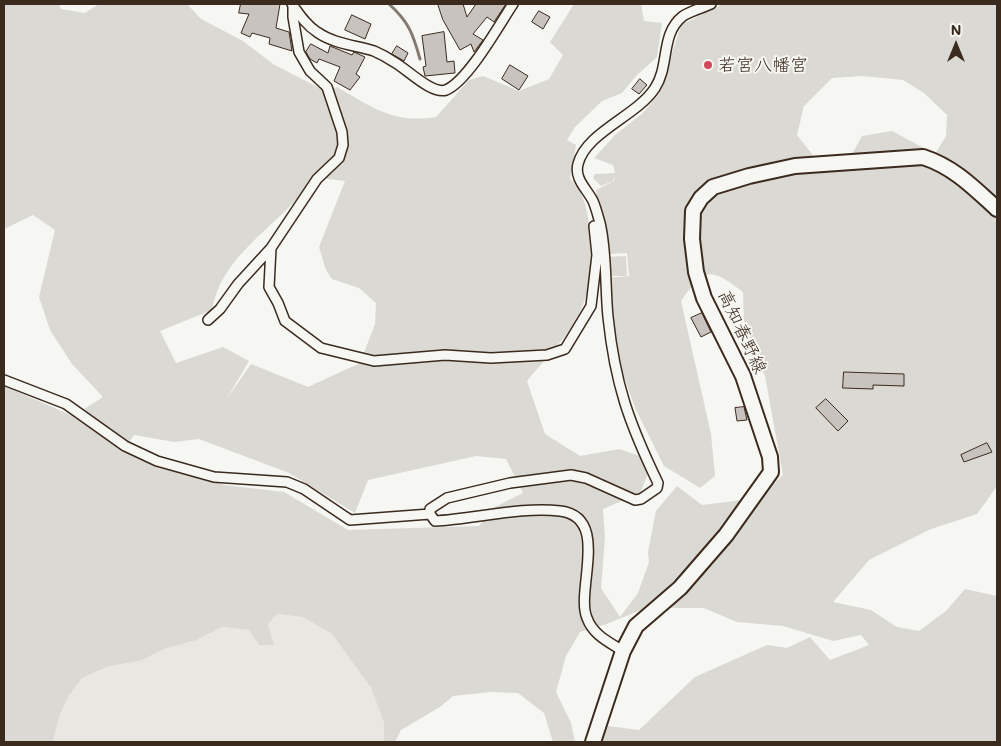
<!DOCTYPE html>
<html>
<head>
<meta charset="utf-8">
<style>
	body { margin:0 }
	#map { position:relative; width:1001px; height:746px; overflow:hidden; background:#f6f6f2; font-family:Mali,sans-serif }
	canvas { display:block }
	.frame { position:absolute; inset:0; border:5px solid #3b2a1e; pointer-events:none }
	.north { position:absolute; left:931px; top:20px; width:50px; height:50px; -webkit-text-stroke:4px #f6f6f2; paint-order:stroke; rotate:0deg; font-size:14px; font-weight:700; line-height:20px; text-align:center; color:#3b2a1e }
	.north::after { content:''; display:block; margin:auto; width:18px; height:22px; background:#3b2a1e; clip-path:polygon(50% 0,100% 100%,50% 72%,0 100%) }
</style>
</head>
<body>
<div id="map">
<canvas width="1001" height="746"></canvas>
<div class="frame"></div>
<div class="north">N</div>
</div>
<script>
const c = document.querySelector('canvas').getContext('2d');
c.lineJoin = 'round';
function fillPath(path, color) {
  c.fillStyle = color;
  c.fill(path, 'evenodd');
}
function strokePath(path, color, width, dash) {
  c.strokeStyle = color;
  c.lineWidth = width;
  c.lineCap = dash ? 'butt' : 'round';
  c.setLineDash(dash || []);
  c.stroke(path);
}
function drawText(font, color, halo, rows, align = 'center') {
  c.font = font + ' Mali,"Klee One",sans-serif';
  c.lineWidth = 4;
  c.setLineDash([]);
  c.textBaseline = 'middle';
  c.strokeStyle = halo;
  c.fillStyle = color;
  for (const [text, x, y, turn = 0] of rows) {
    c.save();
    c.translate(x, y);
    c.rotate((+turn || 0) * Math.PI / 180);
    c.textAlign = isNaN(turn) ? turn : align;
    if (halo) c.strokeText(text, 0, 0);
    c.fillText(text, 0, 0);
    c.restore();
  }
}
fillPath(new Path2D(`
	M277 614 303 617 332 634 371 688 384 723V742H53L59 717 68 697 82 678 111 666 140 661 164 649 197 640 223 627 249 630 259 645H274L268 624Z`), '#e8e7e2');
fillPath(new Path2D(`
	M4 4H59L61 9 85 13 99 4H187L201 19 243 41 273 64 327 92 337 87C372 107 393 124 436 117L469 80 483 76 519 91 549 79 563 55 550 42 574 4H641L644 21 662 23 657 57 636 76 622 93 602 101 575 127 567 140 576 145 570 178C575 185 582 193 584 201 593 229 594 280 582 307 570 335 546 358 527 381L545 434 580 456 619 449 640 456 649 471 640 493 603 509 605 538 601 588 620 617 638 593 649 562 648 552 656 511 677 486 702 505 758 498 783 475 765 376 751 347 744 321 743 292C710 267 705 267 681 301L711 434 715 476 700 488 664 466 636 410 622 372 614 332 607 278 629 276 627 253 607 254 596 190 614 181 615 174 613 181 601 186 593 178 595 174 615 173 613 165 594 158 616 134 642 114 659 94 681 25 723 4H997V486L977 514 931 529 869 560 833 602 871 610 897 627 919 631 947 610 965 589 997 596V742H601L608 726 639 730 695 677 767 645 787 648 810 637 830 660 869 645 861 635 833 641 783 626 737 622 704 608H646L604 625 580 632 566 656 556 692 571 723 575 742H553L544 713 518 693 490 692 453 696 440 707 401 730 395 742H384V723L371 688 332 634 303 617 277 614 268 624 274 645H259L249 630 223 627 197 640 164 649 140 661 110 666 82 678 68 697 59 717 53 742H4V386L73 416 103 397 72 364 50 330 39 297 55 230 33 215 4 229ZM862 76 903 80 924 93 947 115 946 136 935 154 892 131 862 136 846 165 815 158 797 135 804 106 832 78ZM311 177 345 181 319 247 326 270 332 279 359 288 376 303 375 324 360 363 308 387 251 364 226 400 249 361 223 347 176 363 160 331 212 310C220 262 263 235 294 202 301 195 306 185 311 177ZM134 435 174 442 199 439 289 473 355 513 368 480 476 456 506 459 523 493 493 508 479 526 348 530 284 492 224 485 126 447Z
	M626 256 627 276H607L605 257Z`), '#dad9d3');
strokePath(new Path2D(`
	M389 4C409 22 413 34 420 59`), '#857a71', 3);
const building = new Path2D(`
	M241 4H280L276 28 289 32 292 51 269 44 270 38 252 33 250 37 241 33 249 14 239 13Z
	M438 4H463L467 17 476 4H506L494 22 487 17 473 34 483 40 474 52 471 44 460 50 443 20Z
	M539 11 550 17 543 29 532 22Z
	M352 15 371 24 365 39 345 30Z
	M444 32 447 62 454 61 455 73 425 76 423 67 426 66 422 36Z
	M311 44 328 53 330 46 352 55 354 52 365 57 356 74 360 77 350 90 334 81 340 67 319 59 317 63 310 59 306 52Z
	M397 46 408 53 404 61 392 54Z
	M510 65 528 76 519 90 502 79Z
	M640 79 647 85 639 94 632 89Z
	M702 313 711 332 701 337 691 318Z
	M844 372 904 374V386L873 385V389L843 388Z
	M826 399 848 421 838 431 816 408Z
	M744 407 747 420 737 421 735 408Z
	M987 443 992 452 964 462 961 455Z`);
fillPath(building, '#c8c3be');
strokePath(building, '#3b2a1e', 1);
const street = new Path2D(`
	M292 4C299 14 306 25 317 32 334 44 355 45 374 51 381 54 388 58 394 62 407 69 432 95 446 90 468 81 499 25 513 4
	M293 6V17L299 52 310 71 327 87 342 132 343 145 339 158 317 179 271 248 269 287 278 303 285 321 321 348 374 361 445 355 491 358 547 355 565 349 591 306 597 255 594 226
	M208 320 220 309 238 284 271 248
	M4 380 66 404 125 446 157 461 214 477 287 482 304 489 350 520 430 514
	M430 514V509L447 498 510 483 571 475 586 478 635 500 641 499 657 488 658 483C629 423 615 384 608 317 605 287 607 252 600 223 598 216 596 208 593 201 587 189 574 179 578 164 586 132 637 116 655 88 670 65 660 34 683 16 691 11 702 8 711 4
	M430 514 435 521C474 519 523 506 560 511 611 517 575 591 587 618 593 635 609 642 623 651`);
const primary = new Path2D(`
	M593 742 623 651 636 626 680 588 726 535 771 472 770 457 743 376 704 298 696 272 692 239 693 211 701 198 713 187 749 176 795 166 923 157C954 167 974 188 997 209`);
strokePath(street, '#3b2a1e', 12);
strokePath(primary, '#3b2a1e', 18);
strokePath(street, '#f6f6f2', 9);
strokePath(primary, '#f6f6f2', 14);
for (const [x, y, r, color] of [
	[708,65,5,"#d1495b"]
]) {
  const dot = new Path2D();
  dot.arc(x, y, r, 0, 2 * Math.PI);
  c.fillStyle = color;
  c.fill(dot);
  strokePath(dot, '#f6f6f2', 2);
}
drawText('18px', '#3b2a1e', '#f6f6f2', [
	["若宮八幡宮",718,65]
], 'left');
drawText('18px', '#3b2a1e', '#f6f6f2', [
	["高知春野線",742,332,65]
]);
</script>
</body>
</html>
